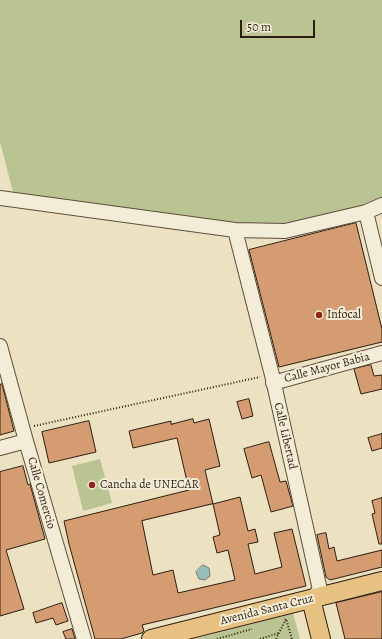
<!DOCTYPE html>
<html>
<head>
<meta charset="utf-8">
<style>
	body { margin:0 }
	#map { position:relative; width:382px; height:639px; overflow:hidden; background:#ece2c2; font-family:Alegreya,serif }
	canvas { display:block }
	.scale { position:absolute; left:240px; top:20px; width:75px; height:18px; box-sizing:border-box; border:2px solid #2d1d10; border-top:0; padding-left:5px; font-size:12px; line-height:14px; white-space:nowrap; color:#2d1d10; -webkit-text-stroke:3px #f3ecd7; paint-order:stroke }
</style>
</head>
<body>
<div id="map">
<canvas width="382" height="639"></canvas>
<div class="scale">50 m</div>
</div>
<script>
const c = document.querySelector('canvas').getContext('2d');
c.lineJoin = 'round';
function fillPath(path, color) {
  c.fillStyle = color;
  c.fill(path, 'evenodd');
}
function strokePath(path, color, width, dash) {
  c.strokeStyle = color;
  c.lineWidth = width;
  c.lineCap = dash ? 'butt' : 'round';
  c.setLineDash(dash || []);
  c.stroke(path);
}
function drawText(font, color, halo, rows, align = 'center') {
  c.font = font + ' Alegreya,serif';
  c.lineWidth = 4;
  c.setLineDash([]);
  c.textBaseline = 'middle';
  c.strokeStyle = halo;
  c.fillStyle = color;
  for (const [text, x, y, turn = 0] of rows) {
    c.save();
    c.translate(x, y);
    c.rotate((+turn || 0) * Math.PI / 180);
    c.textAlign = isNaN(turn) ? turn : align;
    if (halo) c.strokeText(text, 0, 0);
    c.fillText(text, 0, 0);
    c.restore();
  }
}
fillPath(new Path2D(`
	M0 0H382V201L284 231 15 200 0 142Z
	M100 459 112 503 83 511 72 466Z
	M293 613 300 639H195Z`), '#bac392');
const water = new Path2D(`
	M203 565 209 568 210 576 205 580 199 579 196 572Z`);
fillPath(water, '#9abcba');
strokePath(water, '#6e7c76', 1);
const building = new Path2D(`
	M356 223 382 329V342L279 367 249 250Z
	M371 365 374 376 382 375V389L361 394 354 369Z
	M2 384 14 431 0 435V385Z
	M249 399 253 416 242 419 237 402Z
	M193 419 194 423 209 419 220 466 205 470 213 504 240 497 248 531 255 529 258 542 248 544 255 574 282 567 274 533 292 529 306 586 142 625 144 631 142 633 121 639H95L69 544 64 521 189 490 177 438 133 448 129 431 171 421V424ZM213 504 220 535 213 537 217 553 228 550 235 580 178 593 173 570 153 575 142 521Z
	M89 421 96 452 49 463 42 432Z
	M382 434V448L372 451 368 438Z
	M269 442 280 482 286 481 293 506 271 512 261 475 252 478 244 449Z
	M23 466 28 485 30 484 45 539 6 550 24 609 0 616V472Z
	M382 498V544H379L372 514 375 513 372 501Z
	M326 533 329 549 334 547 337 561 382 550V567L330 580 326 577 317 535Z
	M382 592V639H345L336 603Z
	M62 603 68 621 56 625 53 618 36 623 33 613Z
	M72 629 75 639H66L63 632Z`);
fillPath(building, '#d59c72');
strokePath(building, '#2d1d10', 1);
const minor = new Path2D(`
	M0 198 235 230 285 231 366 212 382 205
	M366 212 382 278
	M235 230 272 375 320 590 311 599
	M0 346 26 441 84 639
	M273 383 382 353
	M0 448 26 441`);
const major = new Path2D(`
	M311 599 321 639
	M151 639 382 581`);
strokePath(minor, '#5d4e3c', 16);
strokePath(major, '#2d1d10', 20);
strokePath(new Path2D(`
	M34 426 260 377
	M285 620 286 619 292 639
	M217 639 252 629
	M260 639 279 633
	M276 639 286 619`), '#2d1d10', 2, [1, 2]);
strokePath(minor, '#f3ecd7', 14);
strokePath(major, '#e6c181', 18);
for (const [x, y, r, color] of [
	[319,315,4,"#8f2418"],
	[92,485,4,"#8f2418"]
]) {
  const dot = new Path2D();
  dot.arc(x, y, r, 0, 2 * Math.PI);
  c.fillStyle = color;
  c.fill(dot);
  strokePath(dot, '#f3ecd7', 1.5);
}
drawText('12px', '#2d1d10', '#f3ecd7', [
	["Infocal",327,315],
	["Cancha de UNECAR",100,485]
], 'left');
drawText('12px', '#2d1d10', '#f3ecd7', [
	["Calle Mayor Babia",327,368,-15],
	["Calle Libertad",285,436,77],
	["Calle Comercio",41,493,74],
	["Avenida Santa Cruz",267,610,-14]
]);
</script>
</body>
</html>
